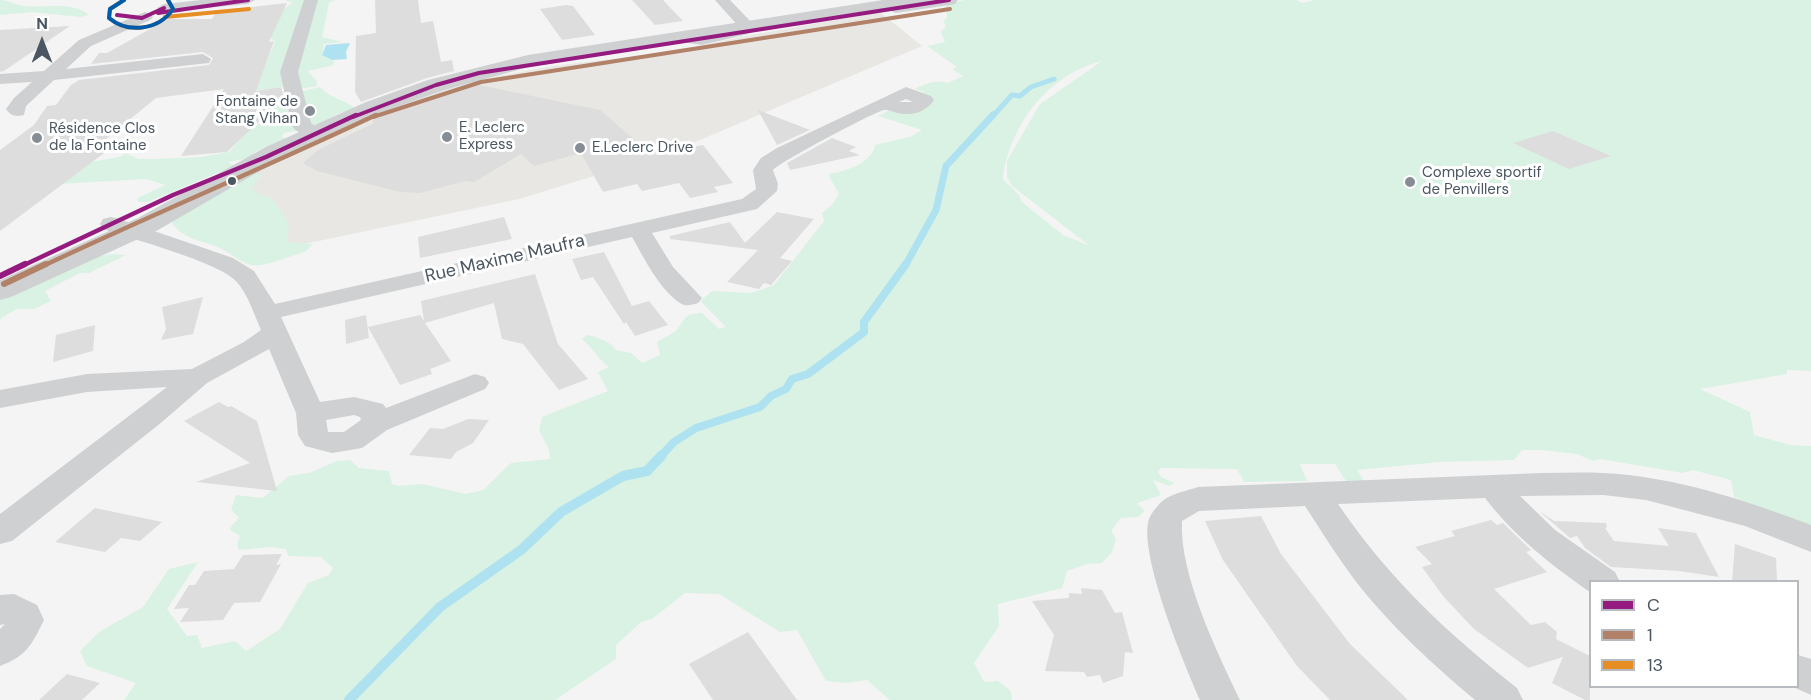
<!DOCTYPE html>
<html>
<head>
<meta charset="utf-8">
<style>
	body { margin:0 }
	#map { position:relative; width:1811px; height:700px; overflow:hidden; background:#f4f4f4; font-family:"DM Sans",sans-serif }
	canvas { display:block }
	.legend { position:absolute; left:1589px; top:580px; width:210px; height:108px; box-sizing:border-box; background:#fff; border:2px solid #b7bbc0; margin:0; padding:8px 10px; list-style:none; font-size:18px; color:#4a5661 }
	.legend li { display:flex; align-items:center; gap:12px; height:30px }
	.legend b { width:30px; border:2px solid #b7bbc0 }
	.north { position:absolute; left:12px; top:12px; width:60px; height:60px; -webkit-text-stroke:4px #fff; paint-order:stroke; rotate:0deg; font-size:16px; font-weight:700; line-height:24px; text-align:center; color:#4a5661 }
	.north::after { content:''; display:block; margin:auto; width:21px; height:27px; background:#4a5661; clip-path:polygon(50% 0,100% 100%,50% 72%,0 100%) }
</style>
</head>
<body>
<div id="map">
<canvas width="1811" height="700"></canvas>
<ul class="legend">
<li><b style="height:8px;background:#951b81"></b>C</li>
<li><b style="height:8px;background:#b18168"></b>1</li>
<li><b style="height:8px;background:#e68e24"></b>13</li>
</ul>
<div class="north">N</div>
</div>
<script>
const c = document.querySelector('canvas').getContext('2d');
c.lineJoin = 'round';
function fillPath(path, color) {
  c.fillStyle = color;
  c.fill(path, 'evenodd');
}
function strokePath(path, color, width, dash) {
  c.strokeStyle = color;
  c.lineWidth = width;
  c.lineCap = dash ? 'butt' : 'round';
  c.setLineDash(dash || []);
  c.stroke(path);
}
function drawText(font, color, halo, rows, align = 'center') {
  c.font = font + ' "DM Sans",sans-serif';
  c.lineWidth = 6;
  c.setLineDash([]);
  c.textBaseline = 'middle';
  c.strokeStyle = halo;
  c.fillStyle = color;
  for (const [text, x, y, turn = 0] of rows) {
    c.save();
    c.translate(x, y);
    c.rotate((+turn || 0) * Math.PI / 180);
    c.textAlign = isNaN(turn) ? turn : align;
    if (halo) c.strokeText(text, 0, 0);
    c.fillText(text, 0, 0);
    c.restore();
  }
}
fillPath(new Path2D(`
	M880 12 922 46 669 153 519 199 266 252 232 183 278 157 422 93 461 83 553 66 679 51 740 37Z`), '#e8e7e3');
fillPath(new Path2D(`
	M0 0C8 0 15 5 25 6 45 8 74 1 89 15L80 17 32 12 0 15Z
	M285 0H335L329 3 322 37 343 42 324 44 322 55 333 60 334 65 308 71 316 80 317 86 299 89 296 85 238 93 232 88 216 90 265 66 275 41 270 38 280 12 292 3Z
	M964 0H1297L1302 3 1315 0H1811V371L1787 370V374L1700 389 1750 412 1754 435 1790 445 1811 446V528L1734 497 1731 480 1693 470 1683 473 1600 459 1593 461 1577 454 1541 450H1522L1514 460 1439 462 1357 470 1366 484H1348L1335 464H1300L1307 481 1244 482 1237 469 1161 468 1158 472 1161 477 1174 483 1170 486 1153 480 1161 495 1137 503 1145 511 1138 517 1121 518 1111 531 1116 539 1112 552 1102 563 1087 564 1067 571 1062 588 998 604 999 626 974 663 984 682 998 681 1010 690 1012 700H890L867 680 846 683 826 681 797 630 780 632 719 594 685 593 652 619 641 622 616 645V659L555 700H124L136 683 87 666 80 651 99 632 143 607 169 569 198 562 167 609 187 636 197 635 202 648 235 641 246 651 280 629 308 583 329 575 333 568 321 557 288 556 286 549 270 547 239 550 237 545 240 536 230 530 232 525 239 518 231 510 236 495 263 498 289 476 309 473 337 461 350 460 359 468 389 471 392 484 399 486 422 484 466 494 483 490 511 463 550 459 549 450 539 430 542 417 608 391 598 372 609 367C598 360 593 347 582 339L587 335C600 338 608 340 616 350L631 353 642 363 660 355 657 342C663 338 674 334 678 328 687 316 685 314 702 313L719 329 726 327 700 301 712 291 752 293 774 285 824 221 822 213 832 205 839 194 828 174C843 172 872 164 875 145L910 137 922 130 878 116 890 110 908 112 924 92 915 89C927 83 935 80 948 83L963 76 952 69 957 67 927 46 945 42 941 32 946 26 943 21 947 17 946 5ZM1102 61 1040 104 1007 161V177L1012 186 1090 246 1063 235 1022 202 1019 195 1003 179C1009 126 1048 74 1102 61Z
	M320 87C330 99 345 99 356 109L340 113 312 128 284 133 282 136 285 139 255 152 250 158 228 162 234 166 148 202H138V198L165 185 146 179 58 184 79 164 120 157 126 153 138 159H155L201 157 229 152 253 126 277 118 260 116 240 105 288 98 299 92Z
	M253 174 262 175 251 188 259 194 272 198 289 223 287 242 313 244 305 252C292 255 263 268 251 265 241 262 231 254 222 249 204 240 180 240 171 220Z
	M114 254 126 255 89 273H80L45 291 51 301 34 309H17L1 318 0 323V297L93 257Z`), '#d9f2e3');
fillPath(new Path2D(`
	M350 43 346 52 347 59 332 60 322 55 326 45Z`), '#aee2f0');
strokePath(new Path2D(`
	M992 117 1012 95 1020 96 1031 87 1054 79`), '#aee2f0', 5);
strokePath(new Path2D(`
	M905 266 936 210 946 166 993 115`), '#aee2f0', 7);
strokePath(new Path2D(`
	M661 456 674 442 696 428 760 407 771 396 786 389 792 379 808 374 864 332V322L906 264`), '#aee2f0', 8);
strokePath(new Path2D(`
	M349 700 440 607 521 550 561 512 623 476 647 471 662 455`), '#aee2f0', 10);
fillPath(new Path2D(`
	M375 0H418L421 23 433 21 441 62 452 60 454 71 427 78 361 102 355 92 356 36 376 33Z
	M632 0H663L683 21 655 25Z
	M287 3 269 42 274 41 256 91 281 87 284 98 227 152 181 156 224 89 156 98 101 143 119 142 0 231V150L34 125 47 106 56 105 71 85 79 80 209 65 213 58 203 52 91 64 99 53H107L168 19H212L217 11Z
	M566 5 573 6 595 35 562 40 540 9Z
	M70 26 4 71 0 72V30Z
	M479 85 600 110 652 155 703 145 733 183 714 187 718 192 690 198 679 183 642 191 637 184 603 192 581 153 534 166 521 154 474 182 465 181 420 193 400 192 317 171 303 163 318 150 374 123 372 119 383 114 445 92 456 89 457 92Z
	M758 110 810 130 777 145Z
	M1553 131 1611 156 1569 169 1513 143Z
	M832 138 856 147 849 151 860 155 790 170 787 163Z
	M777 212 814 219 780 258 792 261 771 285 764 283 759 289 727 282 758 250 670 239V236L730 222 745 243Z
	M504 217 512 239 420 258 418 237Z
	M604 252 632 306 649 301 668 325 635 336 626 322 624 324 593 277 581 280 572 259Z
	M535 274 558 344 588 379 559 390 523 344 502 339 494 303 425 323 451 361 430 369 432 374 400 385 368 327 420 315 424 321 421 301Z
	M203 297 193 334 161 340 166 329 162 307Z
	M366 315 369 338 346 344 345 320Z
	M95 325 93 351 53 362 56 335Z
	M219 402 228 407 231 406 257 421 277 491 196 482 250 463 184 421Z
	M468 419 489 420 473 443 456 452 451 459 409 455 430 428 443 429Z
	M95 508 162 522 140 541 121 538 105 552 55 542Z
	M1538 510 1554 521 1606 523 1607 527 1605 528 1614 541 1669 546 1658 528 1696 533 1719 577 1679 571 1611 567 1585 548 1577 536 1570 538Z
	M1261 516 1281 554 1350 644 1408 700H1330L1297 666 1223 560 1205 521Z
	M1491 520 1497 525 1503 523 1531 550 1526 552 1547 572 1494 589 1531 625 1545 622 1557 632 1556 639 1590 656V700H1585L1552 683 1563 657 1528 668 1474 629 1443 596 1422 567 1432 564 1415 547 1455 536 1451 531Z
	M1735 544 1776 558 1777 582H1732Z
	M282 554 276 565 281 564 260 602 234 603 223 620 180 622 189 608 174 609 189 585H195L204 571 234 569 243 555Z
	M1081 588 1102 590 1115 613 1122 612 1133 653 1125 652 1123 676 1103 683 1100 675 1087 677 1084 672 1045 671 1054 635 1032 601 1069 598V593L1082 594Z
	M748 632 797 700H713L689 664Z
	M67 674 100 683 82 700H39Z`), '#ddddde');
fillPath(new Path2D(`
	M201 0H255L248 4 164 12 157 8 164 4Z
	M304 0H318L298 72 311 123 326 134 323 138C312 141 299 135 292 126L280 72Z
	M715 0H730L752 23 755 26 748 34 702 45 667 40 665 37 667 34 702 35 739 27Z
	M145 12 150 14 153 17 150 20 91 46 66 69 203 54 211 59 209 63 54 80 26 106 24 115C15 117 11 116 6 109L14 98 32 82 0 84V74L44 71 79 40Z
	M906 87 931 96 934 100C925 113 912 116 897 113 893 112 887 109 884 110 874 112 778 163 773 170L778 184 777 191 757 209 652 233 673 267 702 298 698 303C692 305 685 307 680 303 659 289 644 258 632 237L281 317 320 402 354 397 383 404 386 408 475 374 485 377 489 383 485 389 387 430 362 448 332 453 305 446 298 435 296 413 269 349 207 383 162 422 12 541 0 544V514L167 387 87 392 0 408V390L87 374 192 369 244 342 261 330C254 314 248 294 236 281 218 262 132 239 103 229L100 224 103 219 111 217 119 219 233 258 254 271 275 304 742 199 756 189 753 170 761 158 777 148ZM906 99 913 102H899ZM354 415 360 417 361 420 344 432H328L326 420Z
	M1542 473C1562 473 1582 472 1602 473 1673 476 1745 500 1811 525V552L1745 526 1646 500 1603 495 1520 496 1555 530 1615 572 1620 582H1590V592C1551 565 1514 536 1485 498L1338 504C1390 580 1446 632 1517 688L1523 700H1475C1432 664 1391 626 1357 583 1338 558 1322 532 1305 506L1199 511 1182 521C1179 574 1217 652 1240 700H1200C1184 664 1141 560 1148 523 1149 517 1153 511 1157 507 1166 494 1184 492 1198 487Z
	M14 594 37 605 44 620C32 644 27 656 0 666V629L5 624 0 625V595Z
	M1798 655 1811 659V695L1791 686H1798Z`), '#ced0d2');
fillPath(new Path2D(`
	M883 0H958L955 4 949 5 896 13 888 10 529 67 444 90 382 112 284 157 158 230 11 297 0 300V280L138 218 266 147 366 102 428 80 528 55Z`), '#ced0d2');
strokePath(new Path2D(`
	M158 13 248 0
	M117 15 142 18 164 8
	M353 117 436 85 479 73 949 0`), '#951b81', 4);
strokePath(new Path2D(`
	M22 266 173 195 266 157 356 115`), '#951b81', 4.5);
strokePath(new Path2D(`
	M0 276 25 264`), '#951b81', 6);
strokePath(new Path2D(`
	M373 117 481 82 950 9`), '#b18168', 4);
strokePath(new Path2D(`
	M43 266C153 214 266 167 376 115`), '#b18168', 4.5);
strokePath(new Path2D(`
	M4 284 46 264`), '#b18168', 6);
strokePath(new Path2D(`
	M124 0 110 9 109 18C128 34 159 30 173 9L168 0
	M165 17 249 9`), '#e68e24', 4);
strokePath(new Path2D(`
	M124 0 110 9 109 18C128 34 159 30 173 9L168 0`), '#005caa', 4);
for (const [x, y, r, color] of [
	[310,111,6,"#868d94"],
	[447,137,6,"#868d94"],
	[37,138,6,"#868d94"],
	[580,148,6,"#868d94"],
	[232,181,5,"#4a5661"],
	[1410,182,6,"#868d94"]
]) {
  const dot = new Path2D();
  dot.arc(x, y, r, 0, 2 * Math.PI);
  c.fillStyle = color;
  c.fill(dot);
  strokePath(dot, '#fff', 2);
}
drawText('15px', '#4a5661', '#fff', [
	["Fontaine de",298,102,"right"],
	["Stang Vihan",298,119,"right"],
	["E. Leclerc",459,128],
	["Express",459,145],
	["Résidence Clos",49,129],
	["de la Fontaine",49,146],
	["E.Leclerc Drive",592,148],
	["Complexe sportif",1422,173],
	["de Penvillers",1422,190]
], 'left');
drawText('18px', '#4a5661', '#fff', [
	["Rue Maxime Maufra",505,259,-13]
]);
</script>
</body>
</html>
